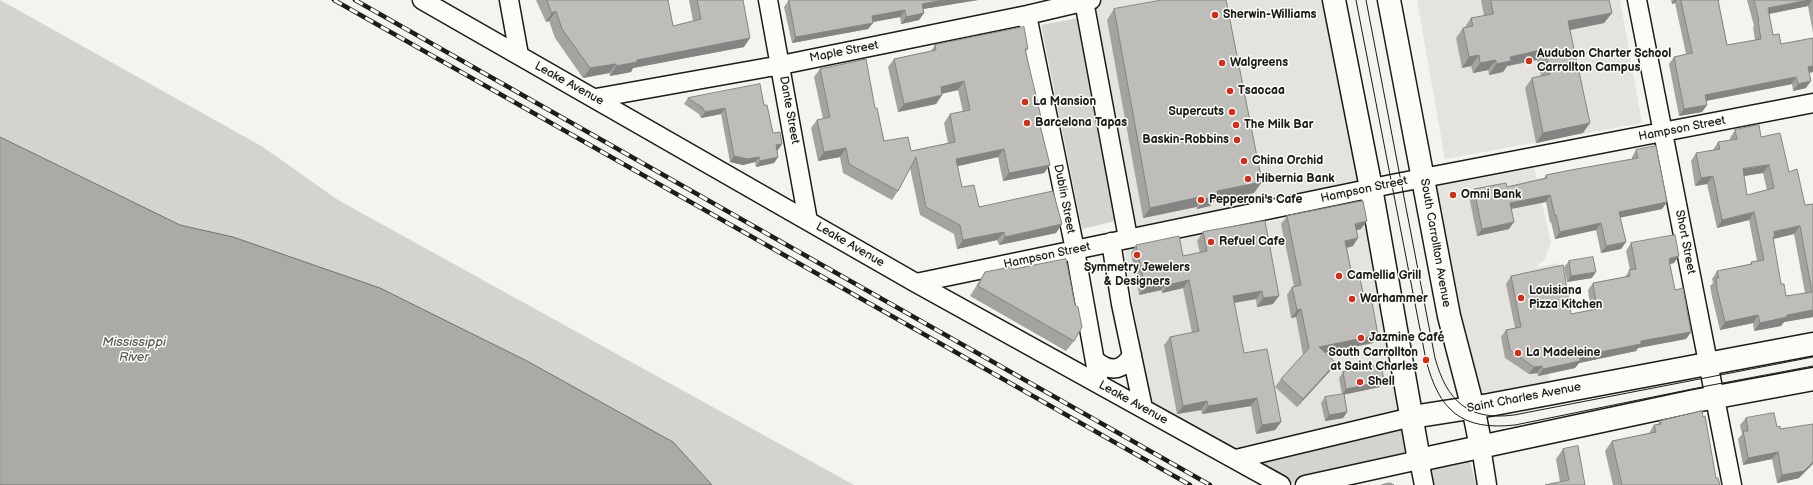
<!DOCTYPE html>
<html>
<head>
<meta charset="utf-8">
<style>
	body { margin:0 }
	canvas { display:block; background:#f4f3ee }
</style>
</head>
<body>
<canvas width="1813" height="485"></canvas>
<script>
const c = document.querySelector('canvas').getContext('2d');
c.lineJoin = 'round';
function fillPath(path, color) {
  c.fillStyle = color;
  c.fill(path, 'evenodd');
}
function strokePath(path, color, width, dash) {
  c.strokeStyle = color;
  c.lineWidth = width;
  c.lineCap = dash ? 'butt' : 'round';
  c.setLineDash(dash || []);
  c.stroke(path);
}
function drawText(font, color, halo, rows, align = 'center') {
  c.font = font + ' "Balsamiq Sans",sans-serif';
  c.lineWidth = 3;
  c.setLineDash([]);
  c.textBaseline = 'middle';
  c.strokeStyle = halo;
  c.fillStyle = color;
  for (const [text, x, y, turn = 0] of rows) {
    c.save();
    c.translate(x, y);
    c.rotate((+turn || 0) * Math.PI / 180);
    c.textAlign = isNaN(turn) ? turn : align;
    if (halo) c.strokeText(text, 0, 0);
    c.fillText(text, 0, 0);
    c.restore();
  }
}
fillPath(new Path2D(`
	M1090 0H1334L1371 188 1136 233Z
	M1417 0H1620L1642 123 1445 159Z
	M1534 168 1551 243 1544 260 1535 268 1558 263 1569 300 1535 309 1551 386 1494 397 1480 395 1475 391 1431 187Z
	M1368 205 1403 405 1395 413 1238 450 1151 406 1125 258V252L1128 248 1133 245Z`), '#e4e3de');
fillPath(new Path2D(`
	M0 0 263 147 338 200 854 485H712L673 442 267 251 233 237 180 225 0 137Z
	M1078 18 1119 220 1082 229 1041 25Z
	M1405 424 1411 457 1405 460 1295 484 1259 462Z
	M1466 460 1470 461 1476 485H1429L1430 470Z`), '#d4d3cf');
const water = new Path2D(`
	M0 137 180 225 233 237 380 288 527 361 673 442 712 485H0Z`);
fillPath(water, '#abaaa6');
strokePath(water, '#72716f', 1);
const minor = new Path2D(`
	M422 0 916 283 1281 485
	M509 0 519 55
	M768 0 808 221
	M1637 0 1732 485
	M1084 1 1128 238
	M1027 15 1075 250 1099 384
	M596 98 781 65 1027 15 1091 0
	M1111 242 1121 304 1143 408
	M916 283 1392 184 1813 103
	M1095 360C1109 372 1122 372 1132 355
	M1481 447 1487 485
	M1236 459 1412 417
	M1305 485 1419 460 1424 485`);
const major = new Path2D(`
	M1334 0 1371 188 1419 460 1695 401 1813 379
	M1389 0 1449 316 1474 412 1481 447
	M1412 417 1489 405 1813 344`);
strokePath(minor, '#1c1c1c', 21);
strokePath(major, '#1c1c1c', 25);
strokePath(minor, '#fdfcf7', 18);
strokePath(major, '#fdfcf7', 22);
strokePath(new Path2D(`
	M1356 0 1426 360C1439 410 1461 431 1515 425L1712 385 1813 366
	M1366 0 1435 358C1447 401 1468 421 1514 415L1813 357`), '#1c1c1c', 1);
const rail = new Path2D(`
	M334 0 1190 485
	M355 0 1210 485`);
strokePath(rail, '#1c1c1c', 4.5);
strokePath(rail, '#fdfcf7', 3, [9]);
fillPath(new Path2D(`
	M536 0H668L673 26 693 21 689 0H743L744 47 633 68 631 72 610 76 609 73 583 78 555 38 549 21 546 22Z
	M789 0H978L923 9 924 13 919 20 901 24 900 17 873 22V23L868 29 792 43 784 7Z
	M1481 0H1609L1612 13 1604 23 1570 30 1583 133 1536 143 1525 88 1532 78 1541 76 1537 60 1507 66 1503 72 1489 75 1488 70 1473 73 1471 66 1462 68 1456 38 1463 28 1465 27 1471 18 1484 16Z
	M1671 0H1721L1718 1 1727 45 1755 40 1753 27 1754 26 1747 0H1813V33L1808 6 1769 14 1773 35 1781 44 1813 38V72L1809 73 1806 88 1793 91 1792 84 1706 101 1707 105 1702 112 1679 116 1669 64 1674 57 1686 54 1675 3 1672 4Z
	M1114 9 1254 193 1214 201 1210 206 1197 209 1196 207 1143 218 1107 20Z
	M935 45 1028 49 1026 51 1039 120 1050 165 1044 173 1003 181 998 157 957 166 962 187 979 207 1062 224 1056 233 999 245 997 240 957 249 954 234 920 215 910 168 898 191 892 200 843 173 840 157 818 161 811 128 817 120 823 119 814 77 820 69 875 108 884 141 911 151 948 143 944 123 950 114 963 112 958 90 942 94V95L936 104 898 112 888 67 894 59 931 51Z
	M688 98 764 105 773 133 782 144 778 150H777L778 157 774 163 756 167 755 162 743 165 730 162 721 114 701 118 699 114 684 104Z
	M1735 130 1761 137 1789 172 1805 205 1813 204V317L1784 322 1781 326 1754 331 1753 323 1720 330 1712 297 1710 286 1713 283 1712 279 1717 271 1750 264 1751 262 1757 261 1749 220 1717 228 1707 184 1695 186 1691 161 1696 153 1713 150 1718 142 1730 140V138ZM1763 173 1767 190 1747 195 1744 176ZM1794 234 1805 293 1786 296 1781 284 1773 239Z
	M1636 150 1667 202 1662 209 1620 217 1626 242 1621 249 1601 253 1596 230 1555 239 1551 222 1550 223 1546 202 1511 209 1509 229 1477 236 1469 196 1474 189 1507 187 1544 178 1546 175 1632 159V157Z
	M1287 216 1361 229 1357 230 1353 246 1347 248 1352 275 1373 343 1325 353 1330 371 1297 407 1275 387 1281 379 1303 355 1296 317 1291 318 1287 295 1292 287 1294 286 1281 224Z
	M1265 221 1273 304 1257 307 1256 299 1234 303 1244 353 1281 422 1275 430 1256 434 1251 406 1202 414 1201 410 1177 414 1164 345 1170 337 1192 333 1183 288 1162 293 1161 290 1139 295 1131 253 1136 245 1183 256 1200 253 1197 241 1203 232Z
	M1631 243 1674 263 1670 264 1675 290 1691 332 1686 339 1638 348 1636 351 1579 363 1575 368 1538 376 1537 373 1529 374 1505 358 1501 337 1506 330 1515 328 1506 284 1511 276 1571 314 1591 310 1588 290 1593 283 1625 277 1630 270 1626 251Z
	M1569 261 1592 278 1567 282 1564 267Z
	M985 272 1074 341 1066 351 970 296 978 283Z
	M1343 372 1384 381 1380 387 1342 395 1339 378Z
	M1325 397 1347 412 1343 418 1325 421 1321 403Z
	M1746 418 1777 427 1780 429 1799 478 1777 483 1772 459 1743 465 1738 439 1742 434 1740 425Z
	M1660 421 1716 478 1720 485H1613L1605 451 1612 441 1649 433 1654 425H1657Z
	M1563 449 1585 485 1560 482 1556 459Z`), '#a3a3a0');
fillPath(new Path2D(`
	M944 0H978L917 10 922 4Z
	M1674 0H1677L1675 3 1672 4Z
	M1809 0H1812L1808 6 1763 15 1768 8Z
	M905 10 900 17 867 23 872 16Z
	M556 11 549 21 546 22 552 13Z
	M924 13 919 20 901 24 906 17Z
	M1612 13 1604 23 1560 32 1568 21Z
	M873 23 868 29 792 43 796 37Z
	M750 38 744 47 633 68 631 72 610 76 616 66 637 60Z
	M1545 49 1537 60 1507 66 1503 72 1489 75 1496 64 1510 57Z
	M1479 55 1471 66 1462 68 1469 57Z
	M1496 60 1488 70 1473 73 1480 63Z
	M616 64 609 73 583 78 590 68Z
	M1813 66V72L1803 74 1808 67Z
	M1796 77 1792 84 1700 102 1705 95Z
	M964 81 958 90 934 95 941 87Z
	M1811 81 1806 88 1793 91 1798 84Z
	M942 95 936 104 898 112 904 104Z
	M1707 105 1702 112 1679 116 1684 109Z
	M725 108 721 114 701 118 705 112Z
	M1590 123 1583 133 1536 143 1543 133Z
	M782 144 778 150 772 151 776 145Z
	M846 148 840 157 818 161 824 152Z
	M1004 149 998 157 950 168 956 159Z
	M734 156 759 157 755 162 743 165 730 162Z
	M778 157 774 163 756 167 760 161Z
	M1050 165 1044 173 1003 181 1009 173Z
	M1769 165 1763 173 1738 177 1743 169Z
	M1713 176 1707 184 1695 186 1701 178Z
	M1262 182 1254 193 1214 201 1210 206 1197 209 1204 199 1217 191Z
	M1550 195 1546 202 1505 210 1510 203Z
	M1204 196 1196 207 1143 218 1150 208Z
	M1667 202 1662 209 1614 219 1619 212Z
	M1754 212 1749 220 1717 228 1722 220Z
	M1367 221 1361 229 1350 232 1355 224Z
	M1514 222 1509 229 1477 236 1482 229Z
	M1601 223 1596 230 1555 239 1560 232Z
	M1062 224 1056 233 999 245 1005 237Z
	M1800 226 1794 234 1773 239 1769 245 1774 232Z
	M1004 232 997 240 957 249 963 240Z
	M1358 238 1353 246 1340 249 1345 241Z
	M1626 242 1621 249 1601 253 1606 246Z
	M1679 256 1674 263 1665 265 1670 258Z
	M1596 272 1592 278 1567 282 1571 276Z
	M1189 280 1183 288 1162 293 1168 285Z
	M1167 282 1161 290 1139 295 1145 287Z
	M1262 291 1256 299 1227 304 1233 296Z
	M1279 296 1273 304 1257 307 1263 298Z
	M1301 309 1296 317 1291 318 1297 310Z
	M1813 310V317L1784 322 1781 326 1754 331 1760 323 1787 315Z
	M1758 315 1753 323 1720 330 1725 322Z
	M1691 332 1686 339 1638 348 1636 351 1579 363 1575 368 1538 376 1543 369 1580 356 1641 341Z
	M1378 335 1373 343 1313 355 1319 347Z
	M1336 363 1330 371 1297 407 1303 399Z
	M1542 366 1537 373 1529 374 1534 367Z
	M1384 381 1380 387 1342 395 1346 389Z
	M1257 398 1251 406 1202 414 1208 406Z
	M1207 401 1201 410 1177 414 1183 406Z
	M1347 412 1343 418 1325 421 1329 415Z
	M1281 422 1275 430 1256 434 1262 425Z
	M1778 452 1772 459 1743 465 1748 458Z
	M1813 462V464L1799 478 1777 483 1782 475Z`), '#858482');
const building = new Path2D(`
	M547 0H668L673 26 701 19 697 0H743L750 38 637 60V62L616 66V64L590 68 562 29 556 11 552 13Z
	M789 0H944L922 4 924 13 906 17 905 10 872 16 873 23 796 37Z
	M1162 0H1226L1262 182 1217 191 1218 196 1204 199V196L1150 208 1114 9Z
	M1491 0H1609L1612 13 1568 21 1590 123 1543 133 1532 78 1550 74 1545 49 1510 57 1511 61 1496 64V60L1480 63 1479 55 1469 57 1463 28 1473 26 1471 18 1493 14Z
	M1681 0H1718L1727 45 1761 39 1758 20H1759L1754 0H1809L1768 8 1773 35 1779 34 1781 44 1813 38V66L1808 67 1811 81 1798 84 1796 77 1705 95 1707 105 1684 109 1674 57 1692 53Z
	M1024 27 1028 49H1025L1041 117H1038L1050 165 1009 173 1004 149 956 159 962 187 974 185 979 207 1053 191 1062 224 1005 237 1004 232 963 240 960 225 926 207 916 157 898 191 849 164 846 148 824 152 817 120 830 117 820 69 866 59 875 108H877L884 141 908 137 911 151 955 142 950 114 970 110 964 81 941 87 942 95 904 104 894 59 936 50 935 45Z
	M760 84 764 105H767L773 133 780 132 782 144 776 145 778 157 760 161 759 157 747 159 734 156 725 108 705 112 703 108 688 98Z
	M1759 125 1761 137 1780 133 1789 172 1797 169 1805 205 1813 204V310L1787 315V317L1760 323 1758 315 1725 322 1717 289 1716 278H1719L1717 271 1752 264 1751 262 1764 260 1754 212 1722 220 1713 176 1701 178 1696 153 1720 149 1718 142 1737 139 1735 130ZM1769 165 1774 188 1747 195 1743 169ZM1800 226 1812 292 1786 296 1784 284H1781L1773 237H1775L1774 232Z
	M1656 146 1667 202 1619 212 1626 242 1606 246 1601 223 1560 232 1556 215 1555 216 1550 195 1510 203 1514 222 1482 229 1474 189 1506 183 1507 187 1547 178 1546 175 1571 170 1638 158 1636 150Z
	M1363 201 1367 221 1355 224 1358 238 1345 241 1352 275 1359 273 1365 303 1372 302 1378 335 1319 347 1336 363 1303 399 1281 379 1309 348 1301 309 1297 310 1292 287 1301 285 1287 216Z
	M1265 221 1279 296 1263 298 1262 291 1233 296 1244 353 1267 349 1281 422 1262 425 1257 398 1208 406 1207 401 1183 406 1170 337 1199 331 1189 280 1168 285 1167 282 1145 287 1136 245 1179 236 1183 256 1207 251 1203 232Z
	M1675 235 1679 256 1670 258 1669 260 1675 290 1683 288 1691 332 1641 341V344L1580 356V361L1543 369 1542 366 1534 367 1510 350 1506 330 1521 327 1511 276 1563 265 1571 314 1597 309 1593 283 1630 276 1629 270 1636 269 1631 243Z
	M1593 257 1596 272 1571 276 1569 261Z
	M1066 259 1075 305 1078 307 1082 327 1074 341 978 286 985 272 1010 267 1013 269Z
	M1381 364 1384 381 1346 389 1343 372Z
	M1344 394 1347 412 1329 415 1325 397Z
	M1702 411 1703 417 1705 416 1716 478H1718L1720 485H1622L1612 441 1656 432 1654 425 1661 424 1660 421Z
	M1774 413 1777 427 1780 426V429L1813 424V462L1804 471 1782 475 1778 452 1748 458 1743 431H1748L1746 418Z
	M1578 446 1585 485H1545L1569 480 1563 449Z
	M1390 483 1394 485H1382Z`);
fillPath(building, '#bebdba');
strokePath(building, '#858482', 1);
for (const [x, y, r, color] of [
	[1215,15,4,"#c8321e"],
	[1529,61,4,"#c8321e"],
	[1222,63,4,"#c8321e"],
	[1230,91,4,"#c8321e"],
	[1025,102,4,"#c8321e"],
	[1232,112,4,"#c8321e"],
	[1027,123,4,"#c8321e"],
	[1236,125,4,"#c8321e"],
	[1237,140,4,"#c8321e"],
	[1244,161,4,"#c8321e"],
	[1248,179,4,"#c8321e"],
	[1453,195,4,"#c8321e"],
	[1201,200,4,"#c8321e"],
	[1211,242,4,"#c8321e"],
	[1137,255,4,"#c8321e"],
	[1339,276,4,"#c8321e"],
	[1521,298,4,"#c8321e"],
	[1352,299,4,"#c8321e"],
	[1361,338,4,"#c8321e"],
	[1518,353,4,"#c8321e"],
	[1426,360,4,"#c8321e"],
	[1360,382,4,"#c8321e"]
]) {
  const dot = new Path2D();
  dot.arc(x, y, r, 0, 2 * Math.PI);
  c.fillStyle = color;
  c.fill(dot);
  strokePath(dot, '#fdfcf7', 1.5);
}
drawText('bold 12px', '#1c1c1c', '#fdfcf7', [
	["Sherwin-Williams",1223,15],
	["Audubon Charter School",1537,54],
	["Carrollton Campus",1537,68],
	["Walgreens",1230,63],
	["Tsaocaa",1238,91],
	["La Mansion",1033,102],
	["Supercuts",1224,112,"right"],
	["Barcelona Tapas",1035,123],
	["The Milk Bar",1244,125],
	["Baskin-Robbins",1229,140,"right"],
	["China Orchid",1252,161],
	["Hibernia Bank",1256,179],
	["Omni Bank",1461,195],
	["Pepperoni's Cafe",1209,200],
	["Refuel Cafe",1219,242],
	["Symmetry Jewelers",1137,268,"center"],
	["& Designers",1137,282,"center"],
	["Camellia Grill",1347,276],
	["Louisiana",1529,291],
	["Pizza Kitchen",1529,305],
	["Warhammer",1360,299],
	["Jazmine Café",1369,338],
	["South Carrollton",1418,353,"right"],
	["at Saint Charles",1418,367,"right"],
	["La Madeleine",1526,353],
	["Shell",1368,382]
], 'left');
drawText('12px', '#1c1c1c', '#fdfcf7', [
	["Maple Street",844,52,-11],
	["Leake Avenue",569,84,29],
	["Dante Street",789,110,80],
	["Hampson Street",1682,129,-11],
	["Hampson Street",1364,190,-12],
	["Dublin Street",1064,199,79],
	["Short Street",1685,242,79],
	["South Carrollton Avenue",1435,243,80],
	["Leake Avenue",850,245,30],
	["Hampson Street",1047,256,-12],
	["Saint Charles Avenue",1524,398,-11],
	["Leake Avenue",1133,403,29]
]);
drawText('italic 13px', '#5c5c5a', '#fdfcf7', [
	["Mississippi",134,343],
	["River",134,358]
]);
</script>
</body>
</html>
